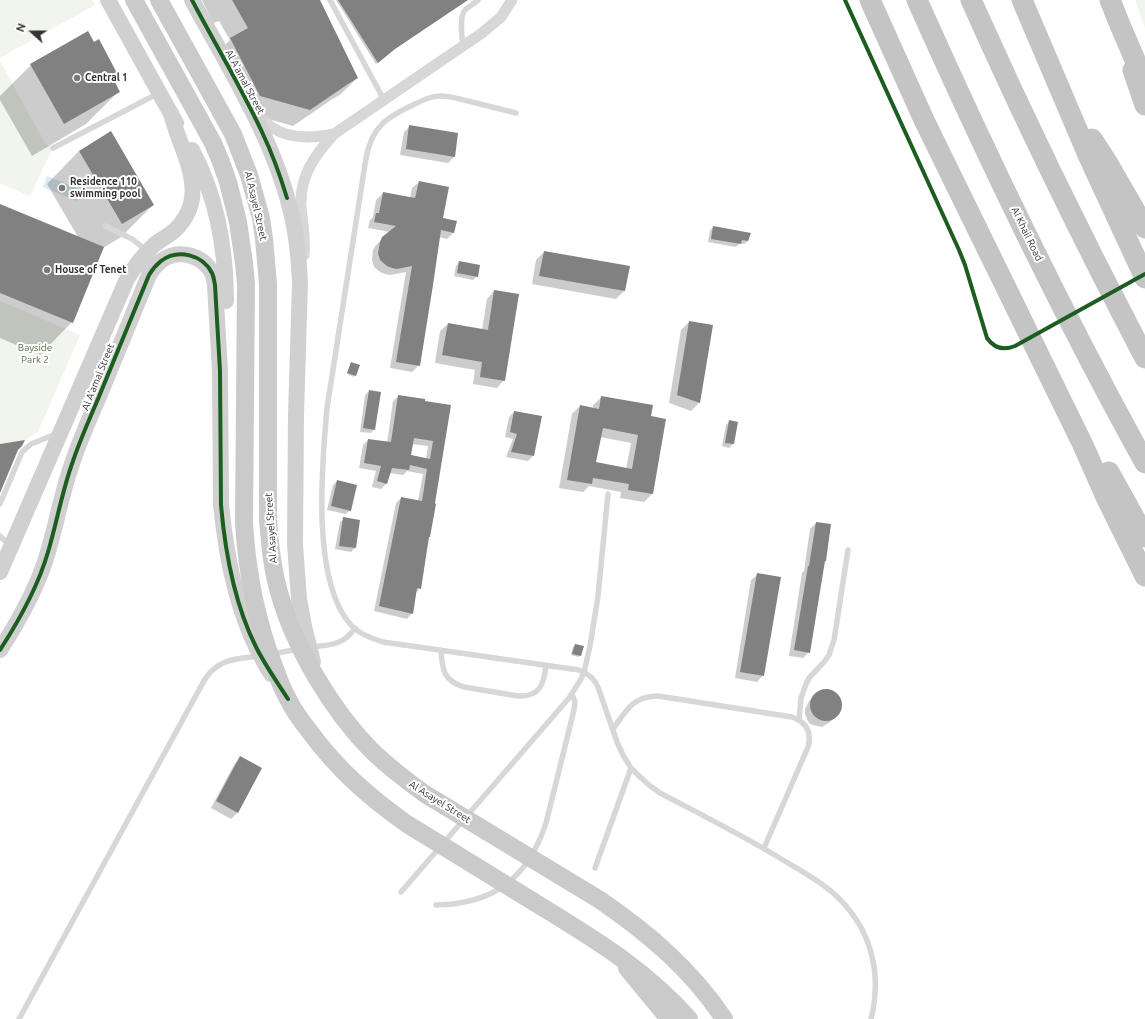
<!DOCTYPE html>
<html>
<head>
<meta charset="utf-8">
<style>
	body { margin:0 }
	#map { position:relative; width:1145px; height:1019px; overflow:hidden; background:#fff; font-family:Ubuntu,sans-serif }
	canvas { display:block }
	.north { position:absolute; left:12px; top:12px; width:40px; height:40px; -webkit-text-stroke:3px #fff; paint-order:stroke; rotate:291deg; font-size:11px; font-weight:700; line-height:16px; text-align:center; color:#333 }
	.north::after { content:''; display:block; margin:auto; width:14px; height:18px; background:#333; clip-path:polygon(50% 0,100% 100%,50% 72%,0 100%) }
</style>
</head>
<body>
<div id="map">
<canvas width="1145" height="1019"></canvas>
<div class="north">N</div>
</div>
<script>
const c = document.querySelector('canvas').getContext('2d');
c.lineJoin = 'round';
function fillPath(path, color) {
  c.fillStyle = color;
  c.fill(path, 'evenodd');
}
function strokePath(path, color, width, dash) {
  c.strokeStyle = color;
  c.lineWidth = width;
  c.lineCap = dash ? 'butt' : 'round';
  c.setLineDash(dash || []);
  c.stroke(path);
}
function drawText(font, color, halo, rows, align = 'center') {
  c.font = font + ' Ubuntu,sans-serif';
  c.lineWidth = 4;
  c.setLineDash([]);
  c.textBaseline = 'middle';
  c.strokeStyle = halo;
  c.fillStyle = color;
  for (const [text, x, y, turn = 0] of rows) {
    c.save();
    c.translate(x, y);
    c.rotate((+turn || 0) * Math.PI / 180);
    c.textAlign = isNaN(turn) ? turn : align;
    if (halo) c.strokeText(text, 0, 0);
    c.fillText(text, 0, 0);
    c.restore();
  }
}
fillPath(new Path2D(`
	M0 0H92L95 5 0 58Z
	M1135 0H1145V28Z
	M0 61 45 143 53 148 30 196 0 184Z
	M0 301 80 335 38 432 25 440 0 444Z`), '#f1f5ed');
fillPath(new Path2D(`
	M47 176 81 190 77 201 43 187Z`), '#ddebf3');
fillPath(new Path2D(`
	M202 0H319L357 78 341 94 331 100 293 126 244 112 215 55 230 40 219 21 213 23Z
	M336 0H467L392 51 376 64Z
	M31 65 118 77 113 81 118 92 86 124 32 156 0 100V96Z
	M410 126 457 134 454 157 448 163 400 155 404 132Z
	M79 151 153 205 121 237 103 248 72 322 40 355 0 338V205L78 237 47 184Z
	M419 182 442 219 454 232 447 239 439 237 419 365 412 372 390 368 406 272 390 275 385 274 380 272 374 267 372 260 373 250 376 245 390 232 368 228 370 220 373 217 376 200 383 193 410 198 412 188Z
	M713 227 748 241 744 244 740 243 736 247 708 242 710 231Z
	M544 252 624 291 616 299 532 284 536 260Z
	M459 262 477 276 473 280 454 276 456 266Z
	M494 291 504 380 497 388 473 384 475 370 435 363 440 331 448 324 482 330 487 299Z
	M689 322 699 403 691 411 669 403 681 330Z
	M350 365 355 375 354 377 347 374Z
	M369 391 374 429 371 433 360 432 365 395Z
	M399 396 424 402 450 406 420 588 416 593 412 613 407 619 374 611 396 503 401 498 418 501 423 474 407 471 403 475 389 473 386 484 381 489 372 487 376 471 359 468 363 445 368 440 387 443 393 401ZM412 444 428 446 426 459 410 455Z
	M602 397 650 417 652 494 644 502 620 498 621 492 589 486 583 492 559 488 572 414 580 406 593 408V405ZM600 437 631 443 626 469 595 463Z
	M514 412 541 417 533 456 528 461 506 457 513 439 505 437 509 417Z
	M730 421 733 444 729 448 722 446 726 425Z
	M337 481 350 510 346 514 327 510 333 485Z
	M344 519 359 521 355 548 351 552 335 549 340 522Z
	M816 523 830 525 809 652 803 658 789 656 802 573 804 571 810 529Z
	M758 574 763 675 757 682 735 678 751 580Z
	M575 645 580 655 579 657 571 655 573 647Z
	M824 690 833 692 837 694 841 703V707L837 716 830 722 822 727 813 725 809 723 805 714V709L809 701 816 694Z
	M241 758 261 769 237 813 231 819 211 808 235 763Z`), '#0003');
fillPath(new Path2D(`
	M232 0H320L358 78 348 84 310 110 260 96 230 38 248 28Z
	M338 0H468L395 49 378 63Z
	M88 31 94 42 99 39 119 77 114 80 120 92 64 124 30 64Z
	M409 125 458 133 455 157 406 149Z
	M111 131 154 205 122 224 79 151Z
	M419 181 449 187 443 218 457 221 454 233 441 230 433 285 420 366 396 362 412 266 397 269 392 268 387 266 380 260 378 253 380 242 382 237 396 226 374 222 376 213H379L383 192 415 198Z
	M0 204 104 247 73 323 0 293Z
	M713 226 751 233 748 241 742 240 741 244 711 239Z
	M544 251 630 266 625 291 539 276Z
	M459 261 480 265 478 277 457 273Z
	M494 290 519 294 505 381 480 377 482 362 442 355 448 323 488 330Z
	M689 321 713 325 700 403 677 395Z
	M351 362 360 365 356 376 347 373Z
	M369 390 381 392 375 430 363 428Z
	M398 395 425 399V401L451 405 435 503 436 504 430 537H429L421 589 417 588 413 614 379 606 401 497 422 501 427 469 410 465 409 470 392 468 387 484 377 481 381 466 364 463 368 439 391 442ZM414 438 433 441 430 459 411 455Z
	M601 396 653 405 651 416 666 419 653 494 628 490 629 484 593 478 592 484 567 480 580 405 599 409ZM603 428 638 435 632 469 596 462Z
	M514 411 542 416 534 456 511 452 517 434 510 432Z
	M729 420 738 422 734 444 725 443Z
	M25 440 22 446 18 450 0 493V444Z
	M337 480 357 485 351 511 331 506Z
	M343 517 360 520 356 548 339 546Z
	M816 522 831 524 826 561H825L810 653 794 650 808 566H809Z
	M757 573 781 577 764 676 740 672Z
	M575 644 584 646 581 656 572 654Z
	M810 705a16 16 0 1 1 32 0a16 16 0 1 1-32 0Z
	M240 756 262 768 238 813 216 801Z`), '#818181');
strokePath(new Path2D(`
	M330 0 384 100
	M463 46C462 37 459 17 465 10 469 6 474 4 478 0
	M516 113C500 109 484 105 468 101 459 99 450 96 441 96 431 96 423 100 415 104 387 117 372 126 366 158L327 408C322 464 311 581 351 625 359 634 371 638 383 642L579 670C588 673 594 678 598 687L617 742 623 755 631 768 639 776 649 785 660 793C700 814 740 834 778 857 796 868 816 878 832 892 870 925 883 971 871 1019
	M53 148 159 93
	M105 226 132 239 146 250
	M0 504 22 452 31 444 56 434
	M0 536 10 546
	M312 647C330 645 344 645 355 628
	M441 650C442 670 444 681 464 687L518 696C540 697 544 684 546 665
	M272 654 299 649
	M799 720 801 698 806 684 809 678 824 662 829 655 834 640 848 550
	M613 729C626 711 633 696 658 696L792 717C806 722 812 732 808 747L764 848
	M595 868 631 768
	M401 892 569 698 581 679 584 672 590 646 598 596 608 494
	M436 905C494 904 528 878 546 823L574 710 575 702 572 694
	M19 1019 205 679C219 658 237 659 260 656`), '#d7d7d7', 5.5);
strokePath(new Path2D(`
	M255 114C261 119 267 124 273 128 291 140 314 138 334 134
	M304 255C306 238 302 222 301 205 300 175 315 155 334 134L482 33 501 17 512 0`), '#d7d7d7', 11);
strokePath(new Path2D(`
	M108 0 176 123
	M192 0C229 69 274 138 292 216 297 238 299 260 300 282
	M192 150C217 197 226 248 226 301
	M0 572 127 279C135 266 143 255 154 245 160 240 168 236 174 231 213 194 180 153 171 113
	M0 650C20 619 38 587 48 552 57 522 62 491 73 461 80 440 89 420 98 399 115 358 132 316 149 275 152 270 156 265 161 261 178 248 203 255 212 273 214 277 214 281 215 285L220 371`), '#d0d0d0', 16);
strokePath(new Path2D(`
	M627 968 669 1019`), '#cacaca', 18);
strokePath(new Path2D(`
	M870 0 924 120 1083 445 1106 497 1145 576
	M917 0C987 157 1062 313 1145 463
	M971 0C1025 121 1083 240 1145 358
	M1022 0 1088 155 1145 278
	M1110 0 1120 25 1145 83
	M1133 70 1145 105
	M1092 139 1107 162 1145 228
	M1109 472 1145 537`), '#c4c4c4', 21);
strokePath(new Path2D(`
	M300 282 296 415 295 544 299 599 304 626 313 662
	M220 371 221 505C227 564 239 623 271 674`), '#d0d0d0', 16);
strokePath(new Path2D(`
	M134 0 213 143 221 162 228 182 238 222 244 263 246 284 244 523C247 572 256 620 274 666 278 677 282 689 288 699 294 711 302 722 310 732 338 770 369 797 407 824 450 850 492 876 534 902 591 937 644 968 689 1019
	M159 0 233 134 249 175 261 218 264 239 268 284V520C270 544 272 568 279 592 294 647 332 711 373 752 389 767 407 781 425 794L600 900C648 933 692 970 724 1019`), '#cacaca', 18);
strokePath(new Path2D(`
	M192 0C215 44 241 87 262 132 272 153 280 175 287 198
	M845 0 959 250 965 265 987 338C994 348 1003 351 1015 346L1145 274
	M0 650C20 619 38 587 48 552 57 522 62 491 73 461 80 440 89 420 98 399 115 358 132 316 149 275 152 270 156 265 161 261 178 248 203 255 212 273 214 277 214 281 215 285L220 371 221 505C225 551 235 605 256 647 265 665 277 682 288 699`), '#1b5e20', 4);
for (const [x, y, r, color] of [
	[77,78,4,"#7a7a7a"],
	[62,188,4,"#7a7a7a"],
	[47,270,4,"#7a7a7a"]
]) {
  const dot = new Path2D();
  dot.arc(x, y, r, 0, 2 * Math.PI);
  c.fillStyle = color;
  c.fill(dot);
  strokePath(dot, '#fff', 1.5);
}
drawText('bold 10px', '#333', '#fff', [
	["Central 1",85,78],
	["Residence 110",70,182],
	["swimming pool",70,194],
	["House of Tenet",55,270]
], 'left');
drawText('10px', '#333', '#fff', [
	["Al A'amal Street",245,82,62],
	["Al Asayel Street",256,206,77],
	["Al Khail Road",1027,234,64],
	["Al A'amal Street",98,377,-68],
	["Al Asayel Street",271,528,-94],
	["Al Asayel Street",440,802,32]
]);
drawText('10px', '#56703f', '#fff', [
	["Bayside",35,348],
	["Park 2",35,360]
]);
</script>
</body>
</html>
